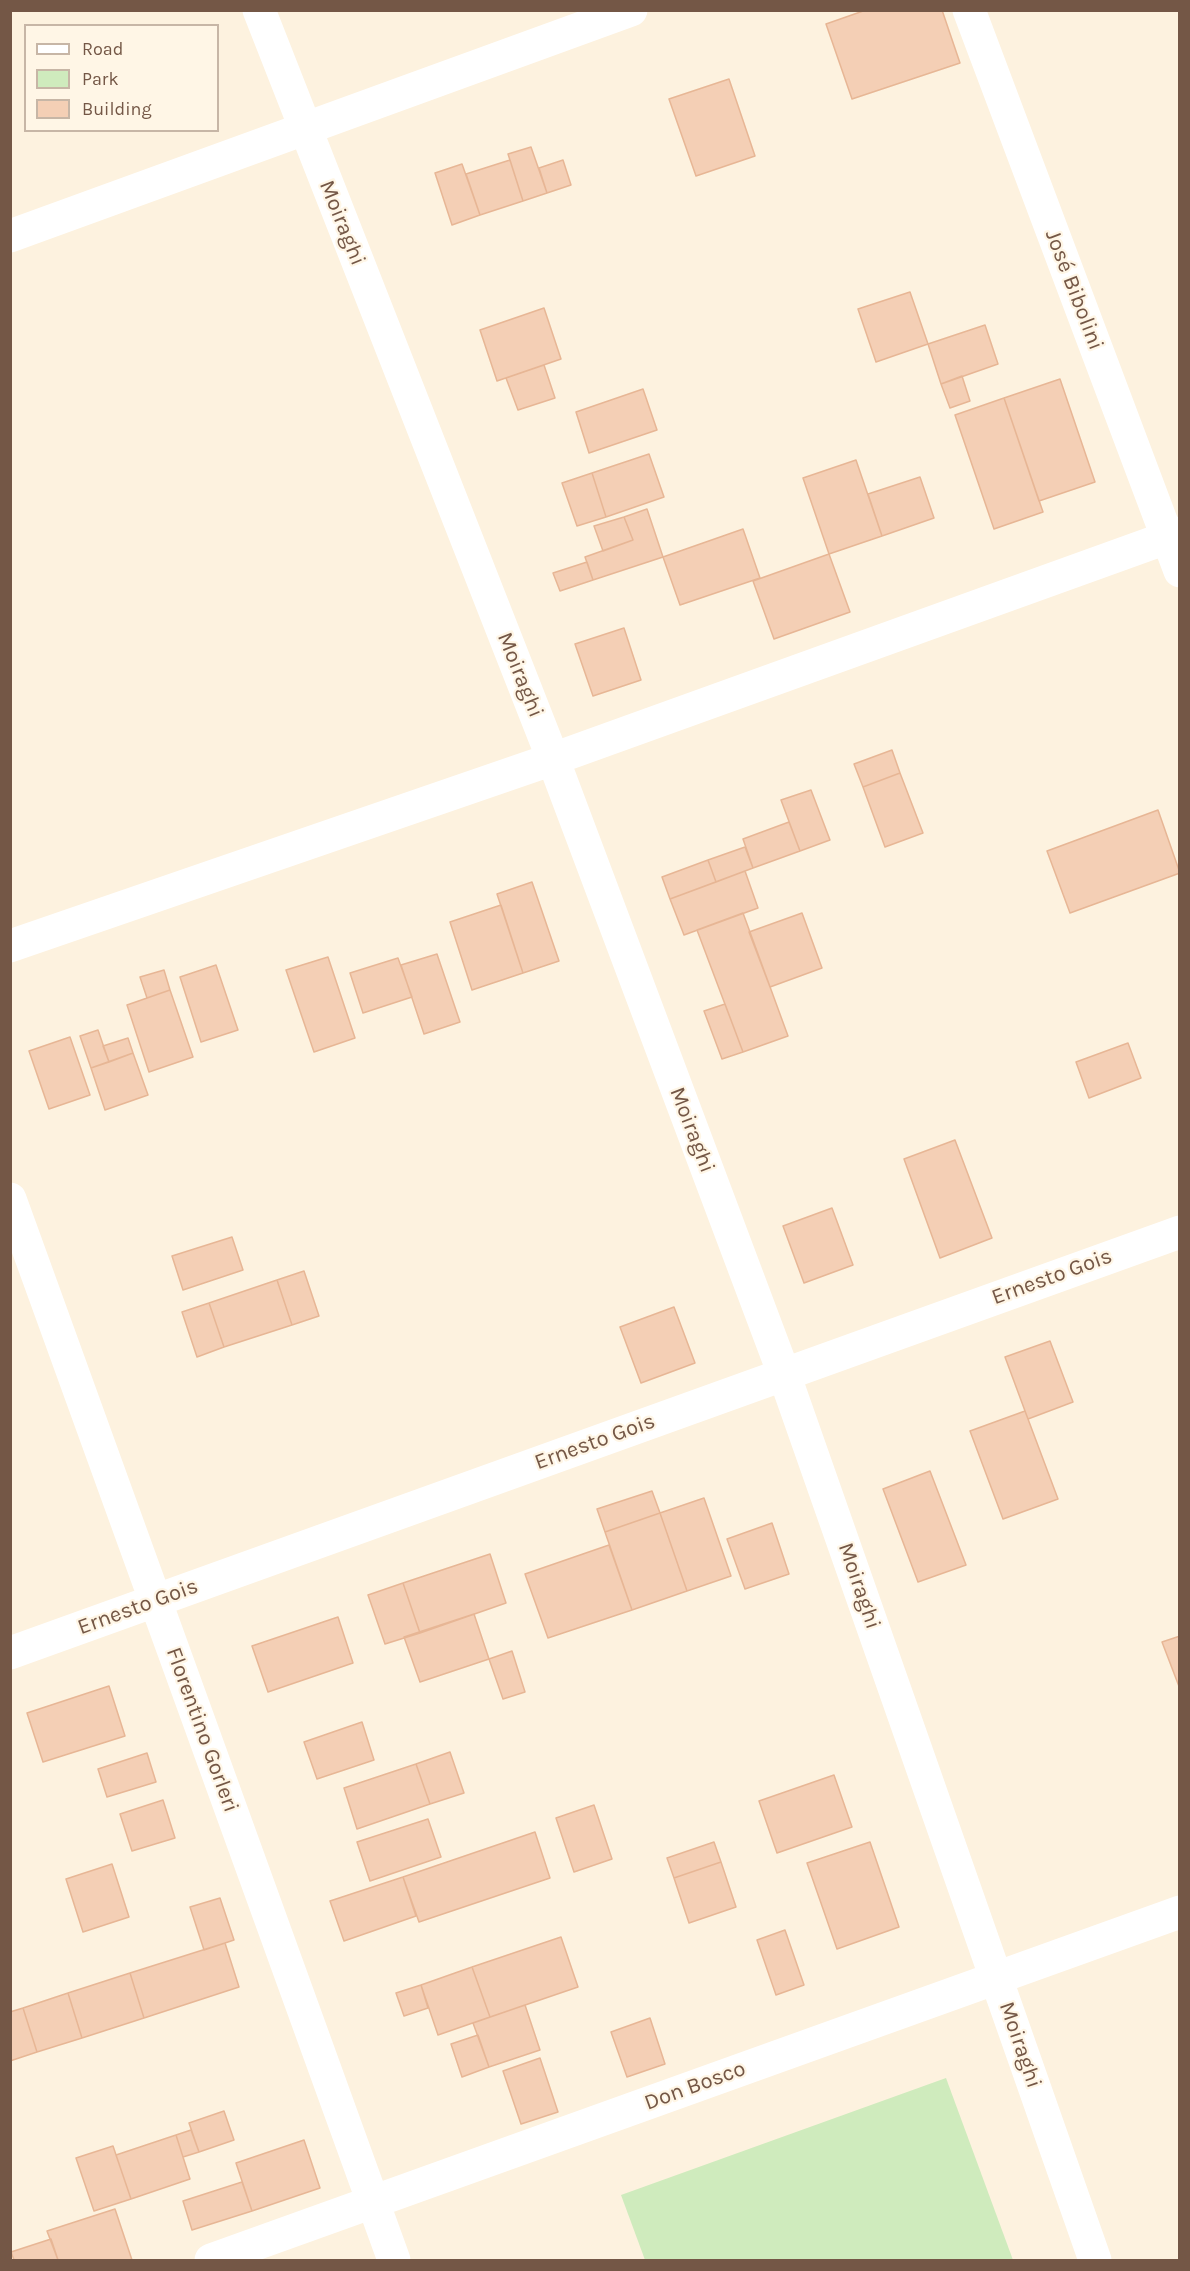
<!DOCTYPE html>
<html>
<head>
<meta charset="utf-8">
<style>
	body { margin:0 }
	#map { position:relative; width:1190px; height:2271px; overflow:hidden; background:#fdf2df; font-family:Karla,sans-serif }
	canvas { display:block }
	.frame { position:absolute; inset:0; border:12px solid #745746; pointer-events:none }
	.legend { position:absolute; left:24px; top:24px; width:195px; height:108px; box-sizing:border-box; background:#fff6e6; border:2px solid #c7b6a6; margin:0; padding:8px 10px; list-style:none; font-size:18px; color:#745746 }
	.legend li { display:flex; align-items:center; gap:12px; height:30px }
	.legend b { width:30px; border:2px solid #c7b6a6 }
</style>
</head>
<body>
<div id="map">
<canvas width="1190" height="2271"></canvas>
<div class="frame"></div>
<ul class="legend">
<li><b style="height:8px;background:#fff"></b>Road</li>
<li><b style="height:16px;background:#cfebbd"></b>Park</li>
<li><b style="height:16px;background:#f4cfb5"></b>Building</li>
</ul>
</div>
<script>
const c = document.querySelector('canvas').getContext('2d');
c.lineJoin = 'round';
function fillPath(path, color) {
  c.fillStyle = color;
  c.fill(path, 'evenodd');
}
function strokePath(path, color, width, dash) {
  c.strokeStyle = color;
  c.lineWidth = width;
  c.lineCap = dash ? 'butt' : 'round';
  c.setLineDash(dash || []);
  c.stroke(path);
}
function drawText(font, color, halo, rows, align = 'center') {
  c.font = font + ' Karla,sans-serif';
  c.lineWidth = 4.5;
  c.setLineDash([]);
  c.textBaseline = 'middle';
  c.strokeStyle = halo;
  c.fillStyle = color;
  for (const [text, x, y, turn = 0] of rows) {
    c.save();
    c.translate(x, y);
    c.rotate((+turn || 0) * Math.PI / 180);
    c.textAlign = isNaN(turn) ? turn : align;
    if (halo) c.strokeText(text, 0, 0);
    c.fillText(text, 0, 0);
    c.restore();
  }
}
fillPath(new Path2D(`
	M946 2078 1013 2260H645L621 2195Z`), '#cfebbd');
const building = new Path2D(`
	M866 10H942L960 63 852 99 826 24Z
	M729 79 755 156 696 176 669 99Z
	M531 147 547 193 523 201 508 154Z
	M510 160 523 201 480 215 466 174Z
	M563 160 571 185 547 193 539 168Z
	M462 164 480 215 452 225 435 173Z
	M910 292 928 344 876 362 858 309Z
	M544 308 561 359 497 381 480 330Z
	M985 325 998 364 941 384 928 344Z
	M544 365 555 398 518 410 506 378Z
	M962 376 970 401 950 408 941 384Z
	M1060 379 1095 482 1039 501 1004 398Z
	M643 389 657 430 589 453 576 412Z
	M1004 398 1043 512 994 529 955 415Z
	M649 454 664 497 606 517 592 473Z
	M856 460 882 536 829 554 803 478Z
	M592 473 606 517 577 526 562 483Z
	M920 477 934 518 882 536 868 494Z
	M647 509 663 557 593 580 585 557 633 540 624 517Z
	M624 517 633 540 603 551 594 526Z
	M743 529 760 578 680 605 663 557Z
	M829 554 850 612 774 639 753 581Z
	M587 562 593 580 560 591 553 573Z
	M624 628 641 680 593 696 575 644Z
	M892 750 900 773 863 787 854 764Z
	M900 773 923 833 885 847 863 787Z
	M811 790 830 840 800 851 781 800Z
	M1158 810 1180 873 1070 913 1047 851Z
	M789 822 800 851 753 868 743 839Z
	M745 847 753 868 716 882 708 860Z
	M708 860 716 882 670 899 662 877Z
	M745 871 758 908 684 935 670 899Z
	M532 882 559 961 523 973 497 894Z
	M501 905 523 973 472 990 450 922Z
	M743 913 788 1036 743 1052 697 930Z
	M802 913 822 968 770 987 749 932Z
	M437 954 460 1022 424 1034 401 965Z
	M328 957 355 1038 314 1052 286 970Z
	M398 958 412 997 363 1013 350 973Z
	M216 965 238 1030 201 1042 180 977Z
	M164 970 170 990 147 998 140 977Z
	M170 990 193 1057 149 1072 127 1005Z
	M725 1004 743 1052 722 1059 704 1011Z
	M98 1030 109 1062 91 1068 80 1036Z
	M70 1037 90 1095 49 1109 29 1051Z
	M128 1038 133 1053 109 1062 103 1046Z
	M1128 1043 1141 1078 1089 1098 1076 1062Z
	M133 1053 148 1095 105 1110 91 1068Z
	M955 1140 992 1238 940 1258 904 1159Z
	M832 1208 853 1265 804 1283 783 1226Z
	M232 1237 243 1270 183 1290 172 1256Z
	M304 1271 319 1316 292 1325 277 1280Z
	M277 1280 292 1325 224 1347 209 1303Z
	M209 1303 224 1347 197 1357 182 1312Z
	M674 1307 695 1363 641 1383 620 1327Z
	M1050 1341 1073 1402 1028 1419 1005 1357Z
	M1025 1411 1058 1499 1003 1519 970 1431Z
	M930 1471 966 1565 918 1582 883 1489Z
	M652 1491 660 1513 605 1532 597 1509Z
	M704 1498 731 1576 687 1591 660 1513Z
	M660 1513 687 1591 632 1610 605 1532Z
	M772 1523 789 1574 745 1589 727 1539Z
	M609 1545 632 1610 548 1638 525 1574Z
	M490 1554 506 1603 420 1633 403 1583Z
	M403 1583 420 1633 385 1644 368 1595Z
	M474 1614 489 1659 420 1682 404 1637Z
	M338 1617 353 1663 268 1692 252 1646Z
	M1180 1636V1689L1162 1642Z
	M512 1651 525 1692 503 1699 489 1659Z
	M109 1686 125 1736 43 1762 27 1713Z
	M362 1722 374 1760 317 1779 304 1742Z
	M450 1752 464 1793 430 1804 416 1764Z
	M147 1753 156 1782 107 1797 98 1769Z
	M416 1764 430 1804 357 1829 344 1788Z
	M834 1775 852 1827 777 1853 759 1801Z
	M163 1800 175 1838 132 1851 120 1814Z
	M594 1805 612 1859 574 1872 556 1818Z
	M428 1819 441 1857 370 1881 357 1842Z
	M535 1832 550 1878 419 1922 403 1877Z
	M714 1842 721 1862 674 1878 667 1858Z
	M870 1842 899 1927 837 1949 807 1863Z
	M721 1862 736 1907 689 1923 674 1878Z
	M112 1864 129 1917 83 1932 66 1879Z
	M403 1877 416 1916 344 1941 330 1901Z
	M220 1898 234 1940 204 1950 190 1907Z
	M785 1930 804 1985 776 1995 757 1940Z
	M561 1937 578 1987 490 2017 472 1967Z
	M225 1943 239 1987 144 2018 130 1973Z
	M472 1967 490 2017 438 2035 421 1985Z
	M130 1973 144 2018 82 2038 68 1993Z
	M421 1985 428 2008 404 2016 396 1993Z
	M68 1993 82 2038 37 2052 23 2008Z
	M525 2005 540 2050 489 2067 473 2023Z
	M23 2008 37 2052 10 2061V2012Z
	M650 2018 665 2064 627 2077 611 2032Z
	M478 2035 489 2067 462 2077 451 2044Z
	M540 2058 558 2112 521 2124 503 2071Z
	M224 2111 234 2140 199 2152 189 2123Z
	M191 2130 199 2152 183 2157 176 2135Z
	M176 2135 190 2179 131 2199 116 2155Z
	M304 2140 320 2188 252 2211 236 2163Z
	M113 2146 131 2199 94 2211 76 2158Z
	M242 2182 252 2211 192 2230 183 2201Z
	M115 2209 132 2260H58L47 2231Z
	M51 2239 58 2260H14L11 2252Z`);
fillPath(building, '#f4cfb5');
strokePath(building, '#e7b695', 1.5);
strokePath(new Path2D(`
	M259 10 553 759 784 1374 1095 2260
	M969 10 1180 571
	M10 236 631 10
	M10 946 553 759 1180 533
	M10 1199 394 2260
	M10 1653 1180 1232
	M211 2260 1180 1912`), '#fff', 33);
drawText('22px', '#745746', '#fff6e6', [
	["Moiraghi",342,223,68],
	["José Bibolini",1074,290,69],
	["Moiraghi",520,675,68],
	["Moiraghi",692,1130,69],
	["Ernesto Gois",1052,1277,-20],
	["Ernesto Gois",595,1442,-20],
	["Moiraghi",859,1586,71],
	["Ernesto Gois",138,1607,-20],
	["Florentino Gorleri",202,1730,70],
	["Moiraghi",1020,2045,71],
	["Don Bosco",695,2086,-20]
]);
</script>
</body>
</html>
